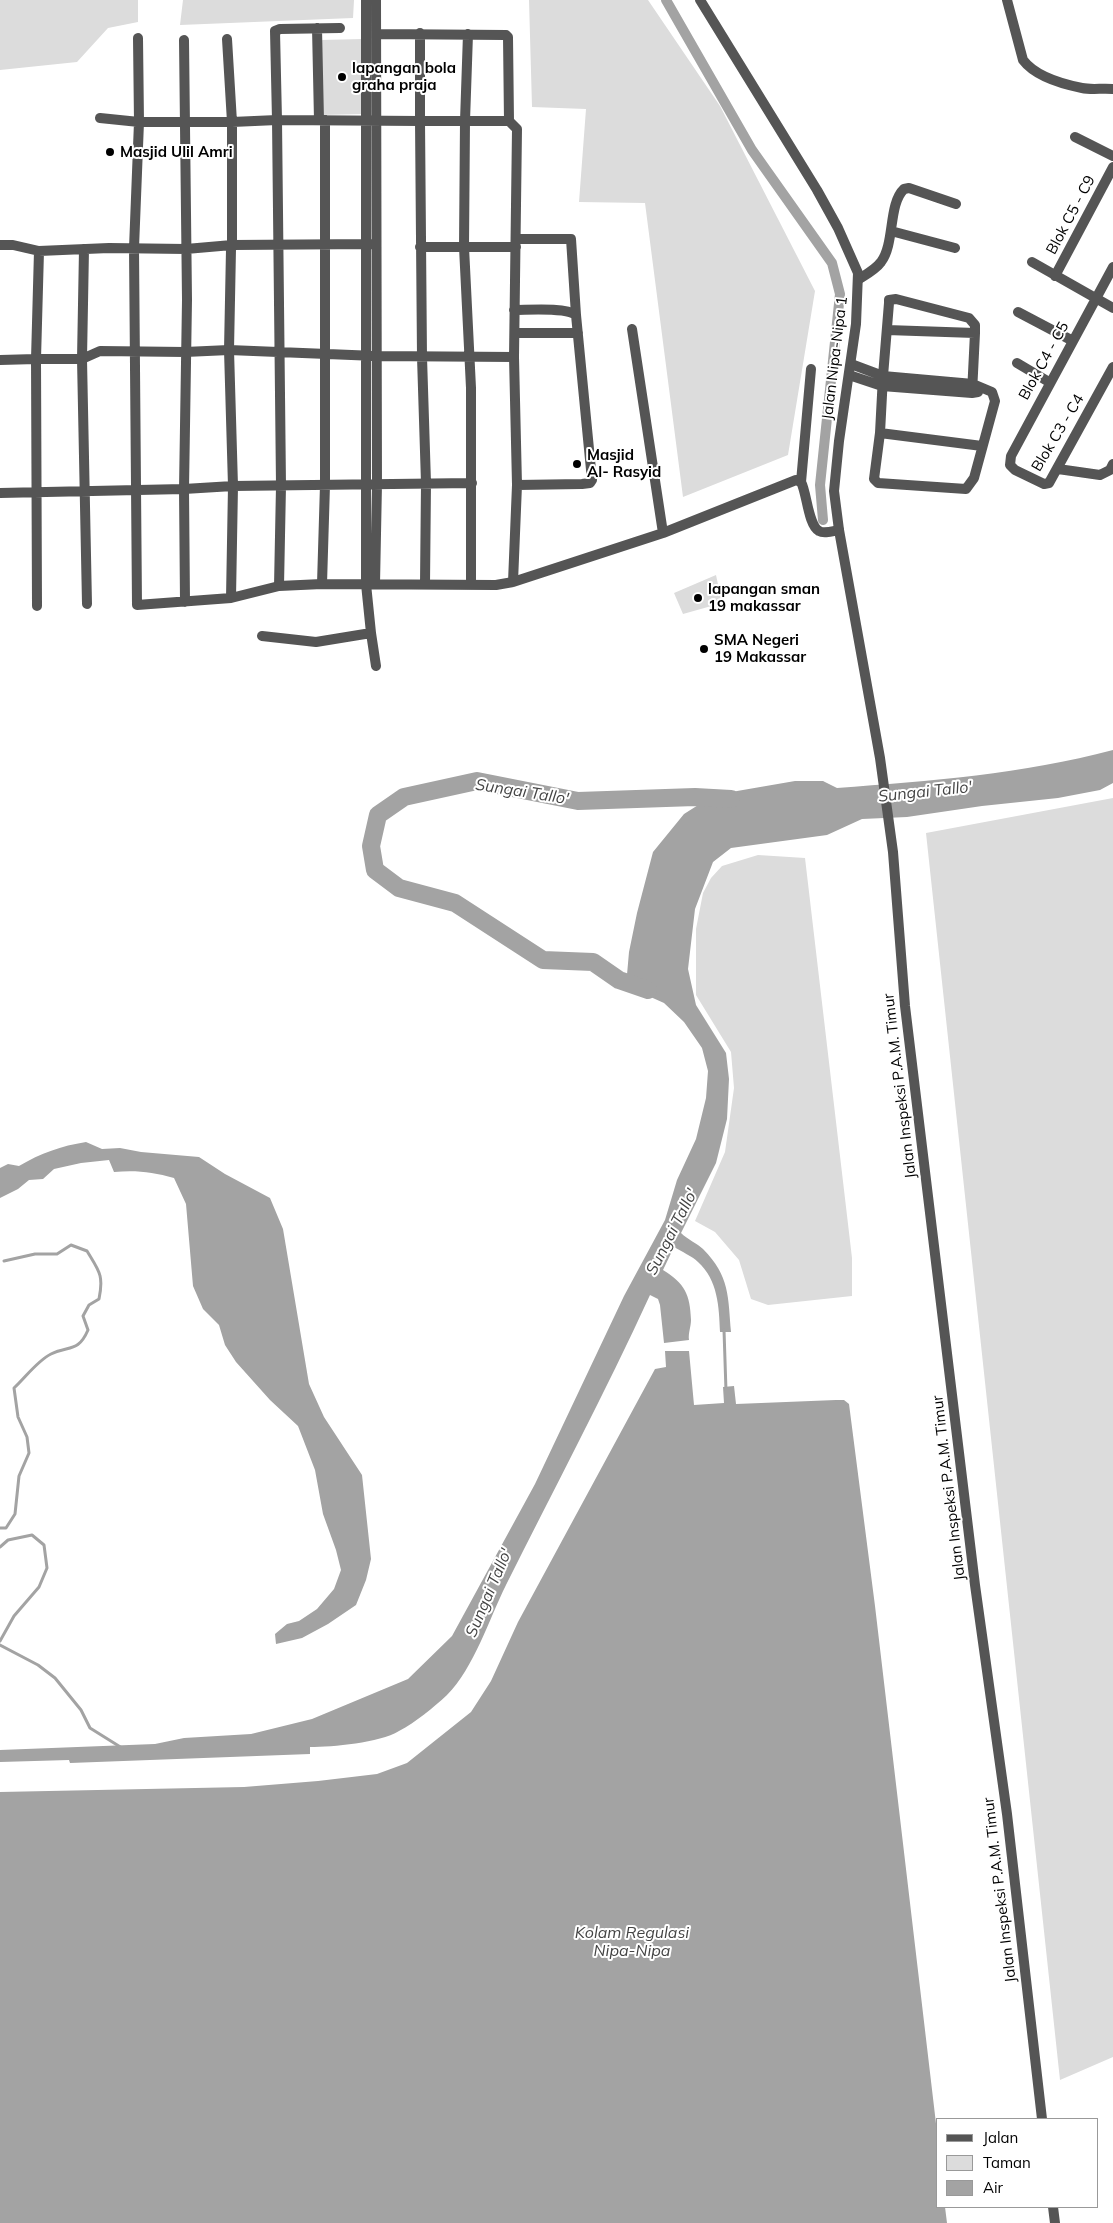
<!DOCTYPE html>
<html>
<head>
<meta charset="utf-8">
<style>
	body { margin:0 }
	#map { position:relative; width:1113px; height:2223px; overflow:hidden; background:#fff; font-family:Mulish,sans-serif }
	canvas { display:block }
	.legend { position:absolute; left:936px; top:2118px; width:162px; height:90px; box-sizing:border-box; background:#fff; border:1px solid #999; margin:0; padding:6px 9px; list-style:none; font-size:15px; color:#000 }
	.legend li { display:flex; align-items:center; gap:10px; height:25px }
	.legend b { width:25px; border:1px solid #999 }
</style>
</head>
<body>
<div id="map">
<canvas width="1113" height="2223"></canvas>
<ul class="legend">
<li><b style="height:6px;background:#555"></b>Jalan</li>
<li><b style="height:14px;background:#dcdcdc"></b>Taman</li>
<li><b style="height:14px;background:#a3a3a3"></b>Air</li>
</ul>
</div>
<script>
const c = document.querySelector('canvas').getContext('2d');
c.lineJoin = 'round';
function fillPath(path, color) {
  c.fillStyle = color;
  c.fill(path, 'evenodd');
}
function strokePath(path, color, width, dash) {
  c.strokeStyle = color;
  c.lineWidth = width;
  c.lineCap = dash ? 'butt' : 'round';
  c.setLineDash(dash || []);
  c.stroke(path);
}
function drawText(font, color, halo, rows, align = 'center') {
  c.font = font + ' Mulish,sans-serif';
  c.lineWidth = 4;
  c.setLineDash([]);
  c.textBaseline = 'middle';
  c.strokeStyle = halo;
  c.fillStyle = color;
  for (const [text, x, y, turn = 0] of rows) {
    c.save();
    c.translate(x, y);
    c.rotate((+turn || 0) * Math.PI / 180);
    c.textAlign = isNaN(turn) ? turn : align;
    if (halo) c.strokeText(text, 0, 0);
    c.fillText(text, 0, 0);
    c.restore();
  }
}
fillPath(new Path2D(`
	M0 0H138V22L108 28 77 62 0 70Z
	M183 0H354L353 18 180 25Z
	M529 0H648L720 106 815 291 788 455 683 497 645 203 579 202 586 109 532 107Z
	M363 39 364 114 321 115 320 40Z
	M716 575 722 603 683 614 674 593Z
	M1113 798V2057L1060 2080 926 833Z
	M758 855 805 858 852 1258V1296L768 1305 751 1299 739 1260 715 1232 695 1221 725 1152 734 1088 731 1052 696 995V929L703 893 711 878 722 866Z`), '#dcdcdc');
fillPath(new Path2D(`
	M1113 750V783L1100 790 1058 798 982 806 907 817 862 819 827 835 731 848 713 862 695 909 688 969 696 1005 726 1053 729 1079 727 1119 716 1163 681 1233C688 1240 697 1243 703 1249 730 1276 728 1297 731 1332H720C719 1307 718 1280 698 1262 692 1256 682 1252 674 1247L663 1270C685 1284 690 1294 691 1320 691 1327 688 1333 689 1340L664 1343 660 1305 658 1299 650 1295C605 1393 554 1489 506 1585 489 1619 474 1668 447 1695 433 1708 416 1722 399 1731 379 1743 333 1747 310 1747V1754L70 1763 69 1760 0 1762V1750L155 1744 184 1738 251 1734 312 1719 408 1679 452 1636 535 1484 624 1296 665 1220 677 1180 696 1139 706 1098 708 1071 702 1048 684 1022 664 1003 626 986 629 952 637 913 653 852 684 814 714 795 795 781H823L837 788C930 781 1023 774 1113 750Z
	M86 1142 102 1149 120 1148 141 1152 199 1157 225 1174 270 1198 283 1229 309 1384 324 1417 362 1475 371 1559 366 1580 356 1605 328 1624 302 1638 276 1644 275 1634 287 1624 299 1621 317 1609 334 1589 341 1570 336 1550 323 1514 315 1470 298 1426 270 1400 236 1362 225 1345 219 1325 203 1309 193 1286 186 1204 174 1178C153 1172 136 1170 114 1172L109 1160 81 1163 54 1169 43 1179 29 1180 18 1189 0 1198V1168L8 1164 19 1166C41 1153 61 1146 86 1142Z
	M665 1351H689L694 1405 724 1403 723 1387 734 1386 736 1404 836 1400H844L849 1404 875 1606 937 2132V2207H945L947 2223H0V1792L244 1787 318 1781 377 1774 407 1763 471 1712 491 1681 518 1622 655 1369 666 1367Z`), '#a3a3a3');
strokePath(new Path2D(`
	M724 1330 726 1391
	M0 1528H6L15 1514 19 1476 29 1453 27 1437 18 1417 14 1388C25 1378 37 1361 51 1354 69 1345 78 1353 88 1330L83 1316 89 1305 99 1299C104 1275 99 1271 87 1251L71 1245 57 1254H35L4 1261
	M0 1547 8 1540 32 1535 44 1545 47 1568 39 1587 14 1616 0 1641
	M0 1645 38 1665 55 1678 81 1710 90 1728 122 1748`), '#a3a3a3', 3);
strokePath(new Path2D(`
	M666 0 752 150 832 263 840 294 820 485 823 520`), '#a3a3a3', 10);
strokePath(new Path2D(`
	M648 990 619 980 593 962 543 960 455 903 399 888 375 870 371 846 378 815 404 797 477 781 578 801 695 797 731 799`), '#a3a3a3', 18);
strokePath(new Path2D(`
	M366 0V584L371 633 376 666
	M1007 0 1023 60C1035 76 1062 84 1082 88 1091 90 1103 88 1113 89
	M317 28 319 120
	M377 34 506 35 508 37 509 121
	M468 34 465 121 464 247 471 388V585
	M227 39 232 122H139L134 248 137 605 231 598
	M184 40 187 300 184 489 233 486 229 350 376 356 514 357
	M100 118 139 122 138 38
	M1075 137 1113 156
	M891 231 955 248
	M516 239H571L576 315
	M0 245H13L39 251 36 359H82L100 351 185 352 229 350 231 249
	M232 245V122L277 120 275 31 280 29 340 28
	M420 247H516
	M84 249 82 359 87 604
	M39 251 109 248 186 249 232 245 373 244
	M1032 262 1113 308
	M1113 267 1011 456 1010 465 1015 470 1044 484 1049 483 1113 367
	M1055 276 1113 167
	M859 279C867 274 876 269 881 262 895 244 888 204 904 189L909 188 956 204
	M514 310C529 310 565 307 576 315L592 480 590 483 582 484 517 485
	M1018 312 1073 341
	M632 329 663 533
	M887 330 975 333 972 393
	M515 333H578
	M0 360 36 359 37 606
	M1017 363 1049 382
	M851 364 883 376 973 384 992 392 995 401 974 478 966 489 878 483 874 479 880 433 883 376 889 303V300L896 299 969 318 975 325V333
	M849 375 882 386 972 393 978 392
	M880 433 982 446
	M1058 469 1100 475 1110 470 1113 464
	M801 482 811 369
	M472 483 233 486 231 598 279 586 322 584 496 585 513 582 663 533 796 480 801 482C807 493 808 525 819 531 824 534 833 531 839 530
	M0 493 184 489 185 602
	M322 584 325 485V120
	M375 584 377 484 376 0
	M425 584 426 483 422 357 420 121H509L517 129 514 357 517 485 513 582
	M279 586 281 486 277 120 420 121V33
	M262 636 316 642 371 633`), '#555', 10);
strokePath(new Path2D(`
	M700 0 817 190 838 228 858 273 856 324 839 441 834 491 839 530 880 758 893 852 905 1006 975 1585 1007 1814 1042 2119
	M1053 2207 1055 2223`), '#555', 10);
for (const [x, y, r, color] of [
	[342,77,5,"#000"],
	[110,152,5,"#000"],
	[577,464,5,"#000"],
	[698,598,5,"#000"],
	[704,649,5,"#000"]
]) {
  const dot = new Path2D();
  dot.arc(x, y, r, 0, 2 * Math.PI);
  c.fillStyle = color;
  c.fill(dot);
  strokePath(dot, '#fff', 2);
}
drawText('bold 15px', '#000', '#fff', [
	["lapangan bola",352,68],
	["graha praja",352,85],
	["Masjid Ulil Amri",120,152],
	["Masjid",587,455],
	["Al- Rasyid",587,472],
	["lapangan sman",708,589],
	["19 makassar",708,606],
	["SMA Negeri",714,640],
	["19 Makassar",714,657]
], 'left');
drawText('15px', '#000', '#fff', [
	["Blok C5 - C9",1071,215,-62],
	["Jalan Nipa-Nipa 1",835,358,-83],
	["Blok C4 - C5",1044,361,-61],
	["Blok C3 - C4",1058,433,-59],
	["Jalan Inspeksi P.A.M. Timur",900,1086,-97],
	["Jalan Inspeksi P.A.M. Timur",949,1488,-97],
	["Jalan Inspeksi P.A.M. Timur",1000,1890,-97]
]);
drawText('italic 16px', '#444', '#fff', [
	["Sungai Tallo'",522,792,9],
	["Sungai Tallo'",925,792,-6],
	["Sungai Tallo'",672,1232,-63],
	["Sungai Tallo'",489,1593,-67],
	["Kolam Regulasi",632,1933],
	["Nipa-Nipa",632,1951]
]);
</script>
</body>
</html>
